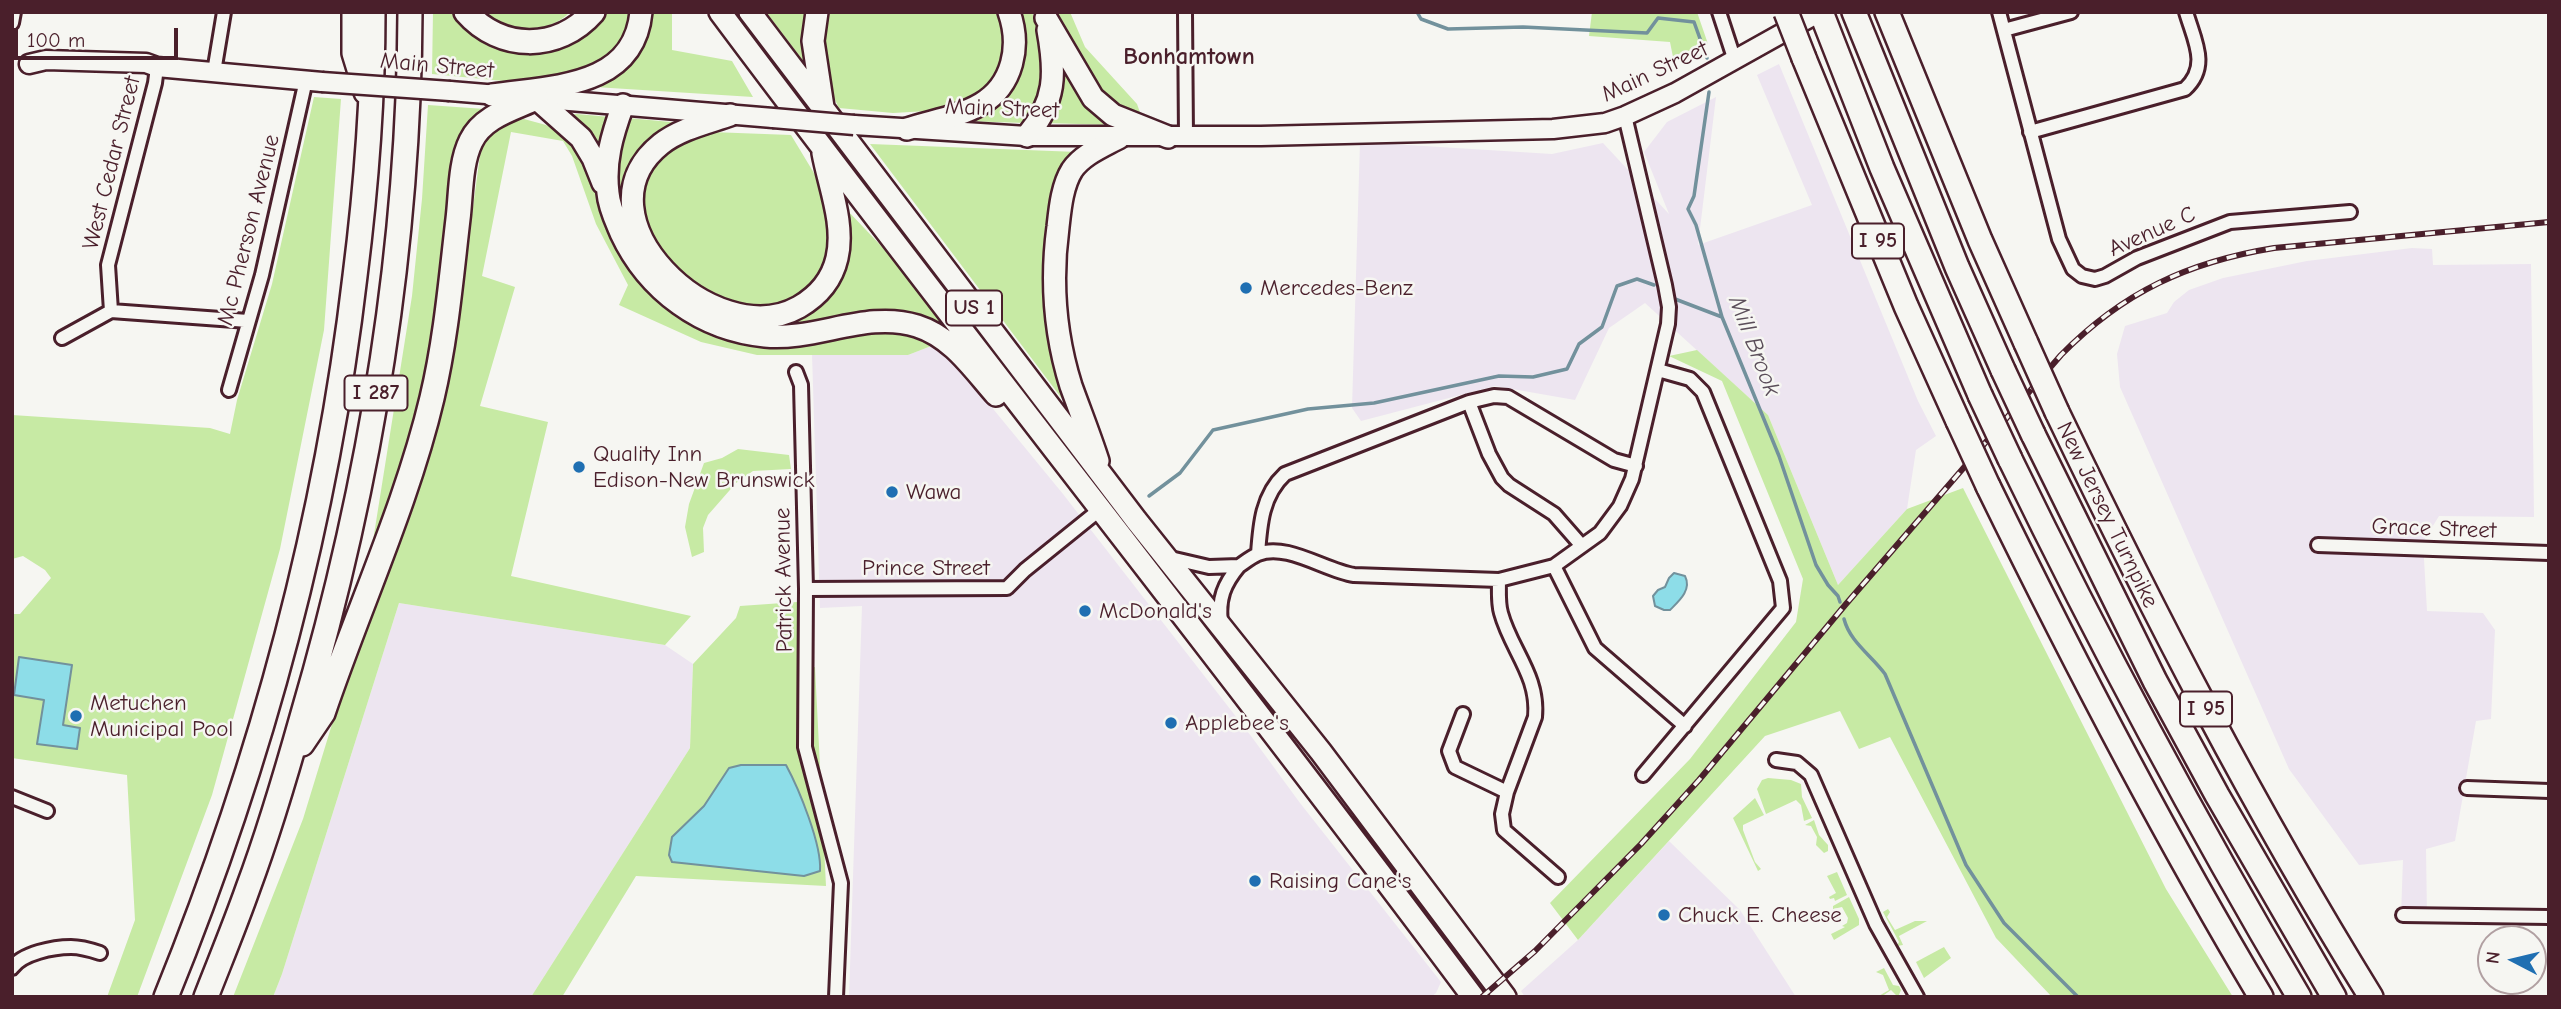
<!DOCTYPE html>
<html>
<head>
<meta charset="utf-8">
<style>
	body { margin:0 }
	#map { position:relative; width:2561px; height:1009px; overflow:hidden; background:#f6f6f2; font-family:"Comic Neue",sans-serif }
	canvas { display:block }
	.frame { position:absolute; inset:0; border:14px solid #4a1f2b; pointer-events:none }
	.north { position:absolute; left:2477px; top:925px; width:70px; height:70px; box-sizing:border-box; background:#f6f6f2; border:2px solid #b1a0a2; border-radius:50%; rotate:277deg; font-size:19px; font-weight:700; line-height:28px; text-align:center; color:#4a1f2b }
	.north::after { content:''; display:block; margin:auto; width:24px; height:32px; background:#1f6fb2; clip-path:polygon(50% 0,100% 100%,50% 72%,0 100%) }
	.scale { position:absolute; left:14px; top:28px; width:164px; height:32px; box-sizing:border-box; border:4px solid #4a1f2b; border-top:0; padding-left:9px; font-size:21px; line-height:24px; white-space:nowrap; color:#4a1f2b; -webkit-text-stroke:5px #f6f6f2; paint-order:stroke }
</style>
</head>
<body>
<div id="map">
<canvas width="2561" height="1009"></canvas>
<div class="frame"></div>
<div class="north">N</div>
<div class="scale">100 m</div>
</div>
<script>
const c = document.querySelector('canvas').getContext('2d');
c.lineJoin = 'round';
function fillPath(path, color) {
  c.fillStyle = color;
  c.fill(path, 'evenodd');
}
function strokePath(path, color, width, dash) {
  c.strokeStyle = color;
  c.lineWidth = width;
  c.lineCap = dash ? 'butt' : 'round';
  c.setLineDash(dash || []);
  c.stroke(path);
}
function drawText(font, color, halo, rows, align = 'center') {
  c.font = font + ' "Comic Neue",sans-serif';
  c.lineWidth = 5;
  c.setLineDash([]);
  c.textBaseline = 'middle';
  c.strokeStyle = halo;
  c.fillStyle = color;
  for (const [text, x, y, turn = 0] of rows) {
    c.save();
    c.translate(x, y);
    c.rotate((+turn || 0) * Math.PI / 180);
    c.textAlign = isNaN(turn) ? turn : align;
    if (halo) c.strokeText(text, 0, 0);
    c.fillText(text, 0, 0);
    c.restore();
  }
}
fillPath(new Path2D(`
	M1779 64 1918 401 1936 436 1916 450 1907 509 1838 585 1768 415 1645 303 1609 328 1575 400 1495 386 1361 421 1352 408 1360 142 1552 154 1603 143 1669 214 1644 152 1667 122 1716 97 1698 245 1812 205 1757 75Z
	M2412 248 2432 249 2433 265 2531 264 2534 517 2439 516 2423 542 2427 611 2483 613 2495 630 2491 719 2476 721 2455 841 2426 849 2427 916 2401 915 2403 860 2359 865 2289 769 2120 387 2117 354 2125 326 2167 313 2174 302 2189 290 2223 278 2307 261Z
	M939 343 1063 494 1251 736 1300 803 1441 982 1436 993 1431 997H849L862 606 820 608 812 354 908 355Z
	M399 603 665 645 693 664 690 748 531 997H273L282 974Z
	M1669 841 1740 910 1796 997H1525L1521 991 1578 940Z`), '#ede5f0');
fillPath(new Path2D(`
	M433 12H459L473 31 498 47 522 52 602 12H634L627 36 613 55 599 67 524 83 432 74Z
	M484 12H570C547 36 509 31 484 12Z
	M650 12H672V50L732 61 753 97 579 86 606 77Z
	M766 12H811L803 38 804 62Z
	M825 12H1002L1007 28 1004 65 985 95 945 110 893 113 839 108 828 86 822 64Z
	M1019 12H1032L1047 54 1041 102 1027 123 962 121 1000 99 1023 62Z
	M1051 12H1070L1085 47 1137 104 1142 118 1103 95Z
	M1592 12H1697L1708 44 1674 62 1670 42 1589 36Z
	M1057 45 1112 125 1045 123Z
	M314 97 341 99 324 330 280 549 212 795 137 997H107L135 920 127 775 12 758V614H20L51 578 45 570 23 556 12 559V415L210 428 230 434 237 400 272 284Z
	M428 105 485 109 470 123 462 135 434 354 399 490 372 547 412 296 422 199Z
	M577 114 610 117 603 166 569 115Z
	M628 118 692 124 670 131 626 210 619 214 612 172Z
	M524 119 546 125 567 135 580 151 622 246 648 291 680 316 728 337 891 328 939 343 908 355H757L701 342 619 305 628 285 596 224 572 156 563 141 511 132 482 276 515 287 480 406 548 422 511 576 691 616 665 645 399 603 282 974 273 997H233L303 819 348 672 352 670 438 427 461 296 481 148 499 123Z
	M711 132 791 135 823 188 831 214 830 255 811 289 792 303 767 310 725 302 680 276 642 222V180L673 142Z
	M870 144 1078 152 1058 172 1049 209 1045 304 1069 408Z
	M847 210 886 251 956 342 858 314 772 326 823 300 848 259Z
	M1697 350 1768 415 1838 585 1907 509 1963 488 2166 889 2233 997H2052L1996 938 1890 737 1859 749 1840 711 1765 736 1578 940 1550 903 1690 759 1796 622 1803 579 1722 381 1669 356Z
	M738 449 789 455 791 469 753 471 736 483 708 515 703 528 704 552 692 557 685 527 689 504 704 463 722 458Z
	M797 602 801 668 815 667 826 886 636 876 562 997H531L690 748 693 664 736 618 740 606Z
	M1768 778 1791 780 1801 784 1802 797 1812 818 1804 821 1801 805 1796 800 1766 814 1757 789 1762 780Z
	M1755 798 1764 815 1743 825V830L1755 862 1761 869 1758 871 1733 818Z
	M1814 820 1819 835 1828 845V851L1824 853 1816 845 1817 837 1811 826 1805 825Z
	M1837 872 1847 895 1835 901 1834 898 1830 899 1829 897 1836 893 1827 876Z
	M1849 897 1859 919V925L1834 940 1831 934 1845 927 1842 926 1847 923 1848 918 1842 907 1833 909V906Z
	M1888 909 1890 912 1887 917 1895 930 1915 921H1927L1899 936 1903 945 1897 946 1899 942 1883 912Z
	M1944 947 1951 958 1924 978 1916 962Z
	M1884 968 1893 985 1899 986 1901 990 1898 997 1891 990 1881 997H1877L1889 990 1883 975 1876 972Z`), '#c7eaa4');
const water = new Path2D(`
	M1674 573 1685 576C1692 590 1679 601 1670 610H1664L1655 606 1653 596 1658 590 1665 587 1669 578Z
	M19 657 72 665 63 725 80 728 77 749 37 744 44 700 14 695Z
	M741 765H786C799 789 822 845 820 871L804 876 672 862 669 855 672 837 704 806 729 768Z`);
fillPath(water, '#8ddde8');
strokePath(water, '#72919c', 2);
strokePath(new Path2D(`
	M1417 12 1421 19 1448 29 1523 27 1647 33 1658 18 1694 22 1707 58
	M1709 92 1694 196 1688 209 1696 225 1722 317 1779 456 1816 565 1828 585 1838 596 1840 602
	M1675 299 1722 317
	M1149 496 1180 473 1213 430 1308 409 1374 403 1499 376 1533 377 1567 369 1579 344 1602 327 1617 286 1637 279 1654 285
	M1844 619C1850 642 1871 655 1885 674L1966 865 2004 923 2078 997`), '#72919c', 3.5);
const minor = new Path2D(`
	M1185 12 1186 137
	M1719 12 1735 61
	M1999 12 2059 239 2073 269 2082 276 2095 279 2105 276 2137 258 2230 222 2350 212
	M12 23 14 12
	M2004 30 2071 12
	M214 72 224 12
	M2030 132 2185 89C2210 66 2194 40 2186 12
	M111 311 108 265 155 83 157 67
	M62 338 111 311 248 321
	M796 372 801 385 806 589 805 747 841 883 836 997
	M229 390 262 275 306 80
	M1469 402 1489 454 1502 478 1509 485 1554 514 1582 546
	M2318 545 2549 553
	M1258 554C1260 525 1262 495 1285 474L1469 402 1494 396 1508 397 1614 460 1636 466
	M1166 557 1209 567 1239 566C1224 584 1218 599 1221 622
	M1239 566C1245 562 1251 557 1258 554 1286 542 1326 571 1354 575L1499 580 1554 566 1600 533 1620 506 1632 479 1668 324 1669 307 1665 285 1625 116
	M1554 566 1595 648 1685 726
	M1499 580C1499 591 1498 603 1501 613 1511 650 1539 676 1535 717L1507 792 1502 814 1504 830 1558 877
	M806 589 1007 588 1025 570 1103 507
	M1463 714 1449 751 1455 767 1507 792
	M1776 760 1797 763 1811 775 1876 924 1917 997
	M1643 775 1783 608 1780 581 1703 392 1690 379 1658 370
	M2467 788 2549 791
	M12 797 47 811
	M2403 915 2549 917
	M12 968C22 953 54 947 71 947 81 947 91 950 100 953`);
const secondary = new Path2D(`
	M29 64 46 60 146 63 157 67 322 82
	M450 91 773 118
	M854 125 1027 136H1261L1553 129 1605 123 1625 116 1675 93 1820 12`);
const trunk = new Path2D(`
	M720 12C967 343 1226 665 1473 997
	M750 12 1136 520 1321 752 1505 997
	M817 12 813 41 823 107
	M1046 18 1093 98 1113 115 1168 137
	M492 95C550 86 634 89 641 12
	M536 98 581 138 593 158 603 183
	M623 105C612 135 604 162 608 193 609 207 616 221 621 233 648 291 702 330 765 336 816 341 867 310 917 326 952 337 973 369 996 395
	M730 115C707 123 680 129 661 144 571 216 714 355 799 307 818 296 832 280 837 258 845 224 829 186 823 153
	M907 129C931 121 959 117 981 104 1013 85 1021 46 1009 12
	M1027 136C1056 101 1056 74 1048 30
	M1098 461C1090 436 1080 411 1071 386 1055 335 1051 279 1058 227 1060 209 1062 186 1072 170 1083 154 1104 146 1120 137`);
const motorway = new Path2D(`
	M354 12V53L366 92
	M466 12C500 51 558 52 593 12
	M1821 12 1882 168 1980 395
	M1854 12 1957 267 2003 370
	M1887 12 1980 240 2026 343
	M1804 58 1906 306 1958 421
	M2057 412C2153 612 2254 808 2371 997
	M2033 434 2155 681 2217 795 2334 997
	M2010 459C2099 642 2195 821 2299 997
	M1988 486C2073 660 2162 831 2261 997
	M302 744 323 713C358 609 407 504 432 398 446 339 451 279 458 219 461 195 460 163 471 141 483 116 513 109 536 98
	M166 997C260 766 326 524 355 276 366 189 373 101 373 12
	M206 997C220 961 235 925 248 888 269 832 286 774 302 717 369 489 409 250 410 12`);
strokePath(minor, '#4a1f2b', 18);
strokePath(secondary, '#4a1f2b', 23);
strokePath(trunk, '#4a1f2b', 26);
strokePath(motorway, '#4a1f2b', 28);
strokePath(minor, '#f6f6f2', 12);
strokePath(secondary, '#f6f6f2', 18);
strokePath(trunk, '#f6f6f2', 21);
strokePath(motorway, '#f6f6f2', 23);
const rail = new Path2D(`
	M1482 997 1535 951 1641 844 1699 780 1846 604 2061 355C2123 292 2188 262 2274 248L2549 222`);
strokePath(rail, '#4a1f2b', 6);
strokePath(rail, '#f6f6f2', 3.5, [10]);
const secondaryBridge = new Path2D(`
	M322 82 450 91
	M773 118 854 125`);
const motorwayBridge = new Path2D(`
	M1786 12 1804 58
	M2026 343 2057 412
	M2003 370 2033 434
	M1980 395 2010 459
	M1958 421 1988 486`);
strokePath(secondaryBridge, '#4a1f2b', 23, []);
strokePath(motorwayBridge, '#4a1f2b', 28, []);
strokePath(secondaryBridge, '#f6f6f2', 18);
strokePath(motorwayBridge, '#f6f6f2', 23);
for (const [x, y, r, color] of [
	[1246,288,7,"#1f6fb2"],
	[579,467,7,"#1f6fb2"],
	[892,492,7,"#1f6fb2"],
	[1085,611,7,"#1f6fb2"],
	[76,716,7,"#1f6fb2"],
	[1171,723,7,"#1f6fb2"],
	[1255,881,7,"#1f6fb2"],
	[1664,915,7,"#1f6fb2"]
]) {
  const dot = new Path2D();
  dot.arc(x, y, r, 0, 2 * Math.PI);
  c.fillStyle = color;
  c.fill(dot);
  strokePath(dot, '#f6f6f2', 2.5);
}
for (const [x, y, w] of [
	[1878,241,52],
	[974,308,56],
	[376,393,63],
	[2206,709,52]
]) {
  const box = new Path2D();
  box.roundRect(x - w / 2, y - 17.5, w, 35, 5);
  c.fillStyle = '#f6f6f2';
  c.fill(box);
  strokePath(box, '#4a1f2b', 2);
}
drawText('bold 21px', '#4a1f2b', null, [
	["I 95",1878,241],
	["US 1",974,308],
	["I 287",376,393],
	["I 95",2206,709]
]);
drawText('23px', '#4a1f2b', '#f6f6f2', [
	["Main Street",437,66,5],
	["Main Street",1655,72,-25],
	["Main Street",1002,109,2],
	["West Cedar Street",112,163,-76],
	["Mc Pherson Avenue",249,230,-76],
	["Avenue C",2152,232,-24],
	["New Jersey Turnpike",2107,515,64],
	["Grace Street",2434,529,2],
	["Prince Street",926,568],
	["Patrick Avenue",784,580,-91]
]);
drawText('23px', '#4a1f2b', '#f6f6f2', [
	["Mercedes-Benz",1260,288],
	["Quality Inn",593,454],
	["Edison-New Brunswick",593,480],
	["Wawa",906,492],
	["McDonald's",1099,611],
	["Metuchen",90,703],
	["Municipal Pool",90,729],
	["Applebee's",1185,723],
	["Raising Cane's",1269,881],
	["Chuck E. Cheese",1678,915]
], 'left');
drawText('bold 24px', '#4a1f2b', '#f6f6f2', [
	["Bonhamtown",1189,57]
]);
drawText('italic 24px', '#5b4e5a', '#f6f6f2', [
	["Mill Brook",1754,346,69]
]);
</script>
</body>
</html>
